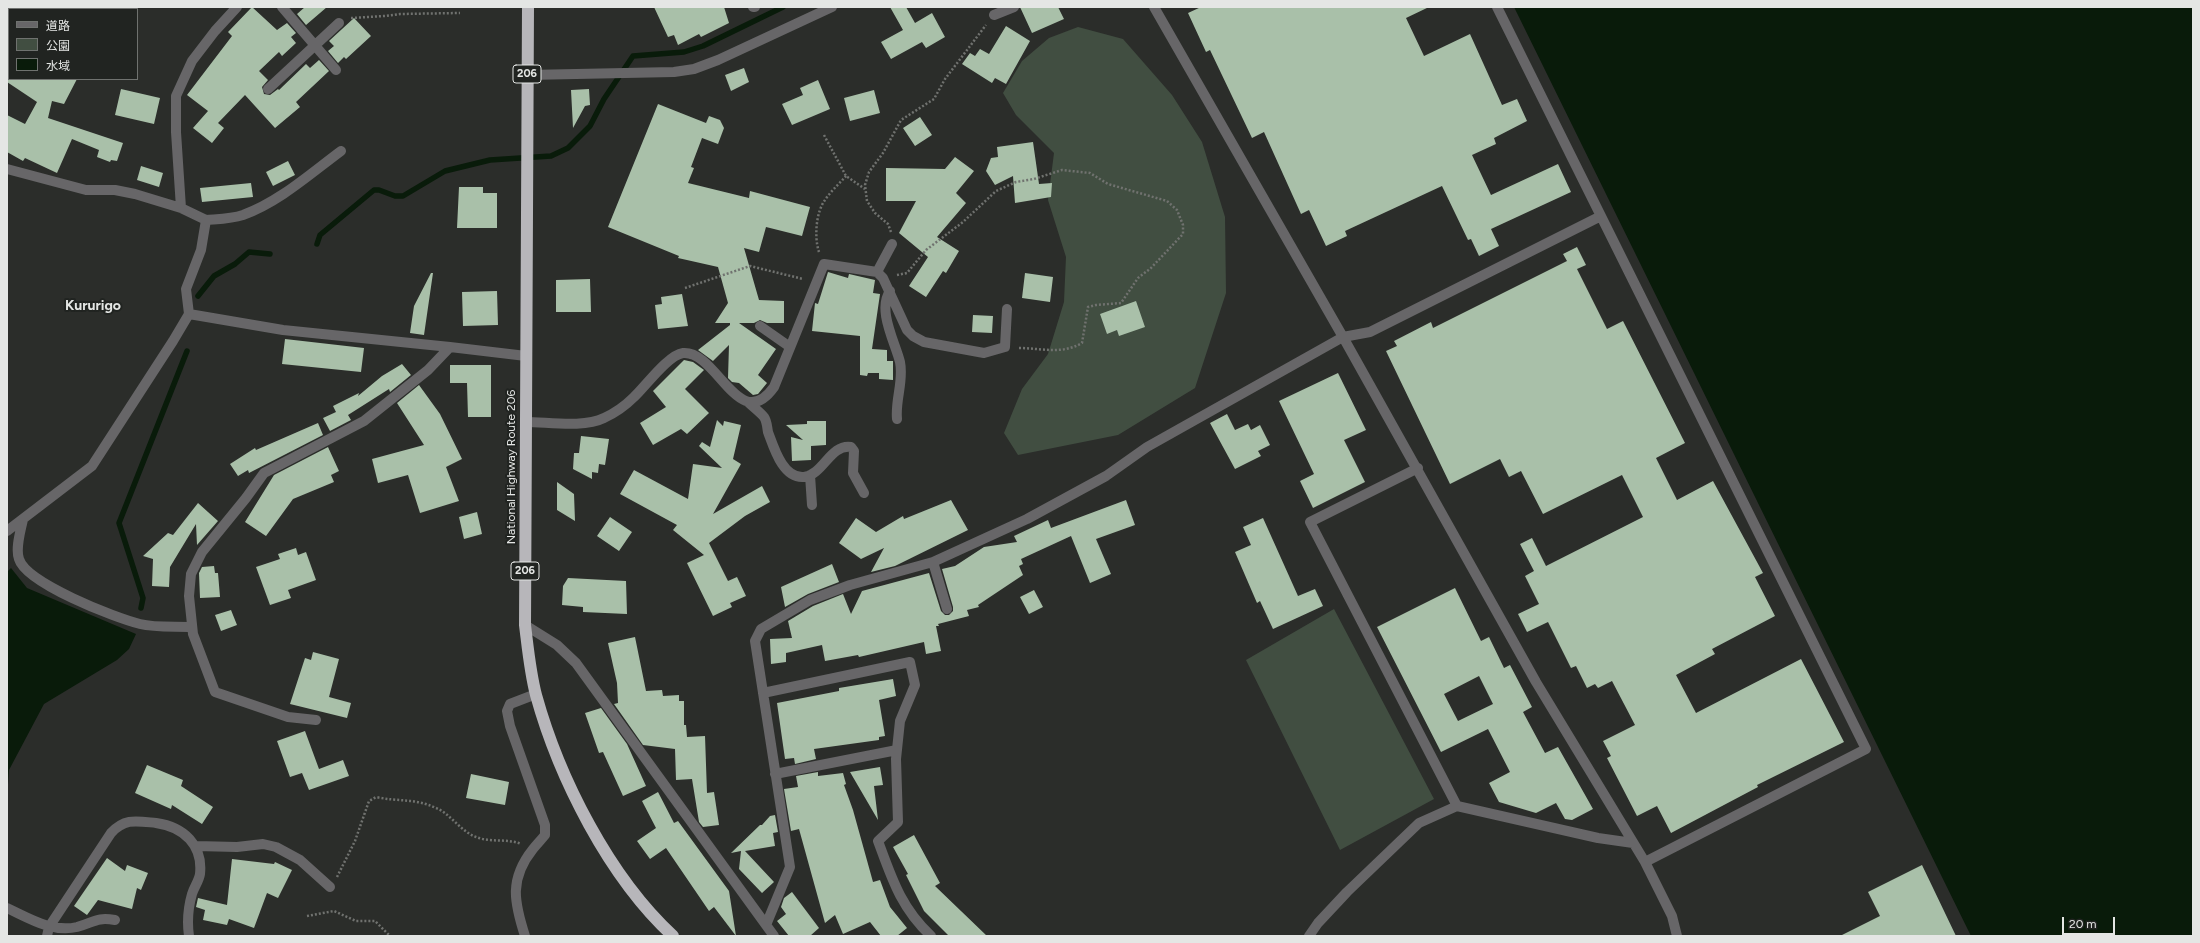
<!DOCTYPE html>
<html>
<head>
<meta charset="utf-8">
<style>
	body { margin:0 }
	#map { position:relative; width:2200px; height:943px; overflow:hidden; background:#2b2d2a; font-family:Figtree,"Noto Sans JP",sans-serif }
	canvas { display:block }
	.frame { position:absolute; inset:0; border:8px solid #e4e6e4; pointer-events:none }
	.legend { position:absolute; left:8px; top:8px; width:130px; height:72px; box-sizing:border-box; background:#212421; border:1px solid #6f726f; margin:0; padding:5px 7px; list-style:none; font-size:12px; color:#e4e6e4 }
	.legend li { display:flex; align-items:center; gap:8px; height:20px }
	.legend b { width:20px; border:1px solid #6f726f }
	.scale { position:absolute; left:2062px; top:917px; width:53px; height:18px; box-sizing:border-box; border:2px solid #e4e6e4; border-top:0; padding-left:5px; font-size:12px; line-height:14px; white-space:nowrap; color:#e4e6e4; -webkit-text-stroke:3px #212421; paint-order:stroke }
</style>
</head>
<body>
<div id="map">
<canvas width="2200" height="943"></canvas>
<div class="frame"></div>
<ul class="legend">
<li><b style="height:5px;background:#676668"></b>道路</li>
<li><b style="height:11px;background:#414e41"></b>公園</li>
<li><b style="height:11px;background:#091b0a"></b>水域</li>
</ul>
<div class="scale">20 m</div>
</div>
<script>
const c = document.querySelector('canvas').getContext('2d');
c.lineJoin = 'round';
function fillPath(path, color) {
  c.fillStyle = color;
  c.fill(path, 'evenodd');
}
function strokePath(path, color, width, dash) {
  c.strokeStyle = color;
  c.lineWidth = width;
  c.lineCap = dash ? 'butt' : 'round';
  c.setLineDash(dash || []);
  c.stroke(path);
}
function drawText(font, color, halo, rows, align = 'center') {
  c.font = font + ' Figtree,sans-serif';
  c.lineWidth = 4;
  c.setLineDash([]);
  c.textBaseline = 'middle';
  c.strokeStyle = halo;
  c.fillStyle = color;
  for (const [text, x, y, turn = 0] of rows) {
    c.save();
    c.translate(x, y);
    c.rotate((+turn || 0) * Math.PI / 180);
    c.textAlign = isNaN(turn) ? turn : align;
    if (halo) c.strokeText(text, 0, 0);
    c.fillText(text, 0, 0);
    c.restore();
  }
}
fillPath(new Path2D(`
	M1078 27 1123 39 1172 95 1202 142 1225 217 1226 293 1195 388 1118 435 1018 455 1004 433 1022 389 1048 354 1064 302 1066 257 1048 200 1054 153 1016 115 1003 93 1022 61 1049 38Z
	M1334 609 1434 799 1340 850 1246 660Z`), '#414e41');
fillPath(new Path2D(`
	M1514 7H2193V936H1971Z
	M11 568 27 588 136 634 129 649 117 660 44 704 9 770 7 799V572Z`), '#091b0a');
strokePath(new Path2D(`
	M317 244 320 235 374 190H379L395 196H403L445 171 490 160 551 156 568 148 590 126 604 99 633 56 684 52 703 46 783 7
	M198 296 214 276 235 264 249 252 270 254
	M141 608 143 598 119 523 187 351`), '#091b0a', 5.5);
fillPath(new Path2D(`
	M252 7 277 30 287 23 296 33 291 37 296 43 282 56 279 52 259 71 268 80 262 87 264 94 270 95 278 89 279 90 306 64 310 68 319 60 329 71 296 102 300 107 275 128 245 95 218 123 224 128 212 143 193 128 208 111 187 95 232 36 228 32Z
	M305 7H327L306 25 297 14Z
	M654 7H724L729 23 701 37 699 34 678 45 674 35 668 37Z
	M890 7H906L915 23 932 13 945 37 926 48 922 42 891 59 881 42 903 30Z
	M1020 7H1058L1064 19 1032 33Z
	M1201 7H1429L1406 18 1424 56 1470 34 1502 105 1517 99 1527 121 1494 138 1496 144 1472 155 1491 195 1558 164 1571 192 1491 229 1499 246 1479 256 1471 239 1468 240 1442 186 1345 231 1347 236 1326 246 1309 210 1301 214 1264 132 1252 138 1210 50 1206 52 1188 13Z
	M354 18 371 36 346 59 344 57 338 63 328 51 334 46 329 41Z
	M1006 26 1030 41 1006 84 995 78 992 83 962 64 970 53 975 56 980 49 989 54Z
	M744 68 749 82 731 91 725 75Z
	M7 79H77L64 104 52 101 48 118 123 143 117 161 111 160 110 162 97 157 99 150 72 139 57 173 25 158 23 161 7 152V115L25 124 37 102 7 82Z
	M818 80 830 109 792 125 782 104 803 95 800 88Z
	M121 89 160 98 154 124 115 115Z
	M589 89 590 105 585 106 573 128 571 90Z
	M874 90 880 113 850 121 844 98Z
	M658 104 706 123 709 116 720 120 724 128 718 144 702 138 691 167 694 168 688 183 749 198 750 191 810 207 802 236 766 227 759 252 744 248 759 300 784 301V323H767L760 320 754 323H739L776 349 758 375 767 383 758 394 753 395 739 383 732 382 728 378 729 345 713 361 698 350 730 325V323H715L728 303 718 267 678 258 679 256 608 227Z
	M920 117 932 135 915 146 903 128Z
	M1033 142 1039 184 1052 183 1051 197 1015 203 1013 176 995 185 986 171 991 158 998 157 997 147Z
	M955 157 974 171 956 193 966 203 937 237 959 251 946 273 943 271 926 297 909 286 928 257 899 233 916 201H886V168L945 169Z
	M288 161 295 175 273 186 266 172Z
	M141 166 163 173 159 187 137 180Z
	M251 183 253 197 202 202 200 188Z
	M459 187H483V193H497V228H457Z
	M1577 247 1586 265 1577 269 1607 329 1623 321 1685 443 1656 458 1677 500 1713 481 1763 573 1755 577 1775 616 1712 649 1715 654 1676 675 1696 713 1801 659 1844 742 1757 785 1758 787 1671 833 1657 806 1637 816 1607 758 1611 756 1603 741 1635 725 1612 681 1598 688 1595 684 1587 688 1576 666 1571 668 1548 622 1527 632 1518 614 1539 604 1525 576 1534 571 1520 544 1532 538 1546 566 1643 517 1622 475 1543 514 1521 471 1509 477 1500 459 1450 484 1386 351 1397 346 1394 341 1431 322 1433 328 1567 261 1563 254Z
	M828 272 848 278 849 274 875 280 873 293 880 294 872 349 887 350V361H893V380L879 379V373H868L867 376 860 375V336L812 331 815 303 818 304Z
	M431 273H433L424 335 410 333 414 306Z
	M1025 273 1053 277 1050 302 1022 298Z
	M590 279 591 312H556V280Z
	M497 291 498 325 463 326 462 292Z
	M682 294 688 326 658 329 655 305 662 304 661 297Z
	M1136 301 1145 327 1119 336 1117 330 1107 334 1100 314Z
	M973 315 993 316 992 333 972 332Z
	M285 339 364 348 361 372 282 364Z
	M684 360 693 362 704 370 685 389 709 413 687 434 681 429 653 445 640 423 666 407 653 391Z
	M402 364 411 375 390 392 389 389 348 415 351 420 330 431 323 418 336 412 333 406 359 393 358 396 382 376Z
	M450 365H491V417H468L467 383H450Z
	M1338 373 1366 430 1344 440 1365 482 1313 508 1300 481 1314 474 1279 401Z
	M419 385 440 414 462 459 446 467 459 501 420 513 408 475 378 483 372 459 424 445 397 403Z
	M1227 414 1235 430 1248 424 1251 430 1260 425 1270 445 1258 451 1261 456 1235 469 1210 423Z
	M717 420 723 426 724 421 741 425 733 459 741 464 713 514 762 486 770 502 745 516 709 543 728 581 737 577 746 596 730 603 732 607 713 616 687 563 704 555 673 530 677 525 620 494 634 470 688 499 693 464 722 468 699 446 702 442 710 447Z
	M807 421H826V445L811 446V460L792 461 791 437 803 440 786 425 807 424Z
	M318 423 323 435 249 473 248 470 238 476 230 464 255 448 256 450Z
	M581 436 609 439 605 465 599 464 598 473 592 472V479L573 469 574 453H579Z
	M328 447 339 471 331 475 334 482 293 499 266 536 245 522 274 475Z
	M557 482 574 494 575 521 557 510Z
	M951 500 968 530 895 566 871 572 884 548 861 559 839 543 856 518 876 532 903 516 904 519Z
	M1126 500 1135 525 1096 539 1111 574 1090 583 1071 536 1021 559 1023 564 1019 566 1023 575 978 605 979 607 967 610 969 616 938 624 939 626H936L941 651 926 654 924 642 859 657 858 655 825 661 822 645 786 653V662L771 664 770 639 792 638 788 621 813 606 843 594 851 614 862 591 929 573 941 611 945 615H949L953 611V607L942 569 955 566 984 547 1017 542 1014 536 1048 520 1051 528Z
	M198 503 218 521 197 545 196 524 170 567 169 587 152 586 153 559 143 556 168 533 173 535Z
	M477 512 482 534 464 539 459 517Z
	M610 517 632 532 619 551 597 536Z
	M1263 518 1298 596 1315 589 1323 606 1273 629 1260 601 1257 603 1235 552 1251 545 1243 527Z
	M296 548 298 555 306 552 316 580 288 590 291 598 270 605 256 567 280 559 278 554Z
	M832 564 839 582 808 594 785 607 781 587Z
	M214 566 215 573H218L220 597 200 598 199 573 202 567Z
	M568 578 626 581 627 614 583 612V607L562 605 563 586Z
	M1455 588 1481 641 1489 637 1504 668 1510 665 1532 707 1523 712 1545 753 1558 747 1593 809 1572 820 1565 819 1556 803 1536 813 1499 802 1489 783 1510 772 1488 729 1441 752 1377 627ZM1479 676 1493 704 1458 721 1444 694Z
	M1034 590 1043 607 1029 614 1020 597Z
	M231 610 237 625 221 631 215 615Z
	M635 637 646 691 662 690 663 696 679 695V701H684V725H686L687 737 705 736 707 793 714 792 719 825 703 827 699 822 692 779 676 780 675 749 643 745 614 704 618 703 617 683 608 643Z
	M313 652 339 659 329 697 351 703 347 718 290 704 305 658 311 660Z
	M893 679 896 696 879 700 885 736 879 737V740L814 749 816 759 795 764 794 758 785 759 777 703 839 691V688Z
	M601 708 627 744 646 786 623 796 603 752 599 753 585 713Z
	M305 731 319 769 343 760 349 776 309 790 302 773 290 777 277 741Z
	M147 765 183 780 181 786 213 807 202 824 172 805 171 809 135 793Z
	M880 767 883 785 874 786 878 820 850 772Z
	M818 772V776L843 773 846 784 844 785 853 810 873 882 880 880 890 907 907 928 897 936H881L870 922 843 934 835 915 825 923 799 829 791 831 784 789 798 787 796 776Z
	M471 774 509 782 505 805 466 798Z
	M658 792 674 823 678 821 729 891 736 936 714 907 709 911 666 848 650 859 637 841 656 828 642 801Z
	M775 815 778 832 773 833 775 846 745 851 774 882 762 893 739 869 741 851 731 853 760 825H762L770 816Z
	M914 835 940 883 935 886 987 936H949L924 911 906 875 908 874 893 847Z
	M107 858 125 871 127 865 148 873 141 890 137 888 132 909 98 900 87 915 74 906Z
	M232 859 274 864 275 862 292 870 278 898 267 893 254 928 229 919 227 925 203 920 205 910 196 907 198 898 227 905Z
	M1922 865 1956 936H1840L1880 916 1868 892Z
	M792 892 819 928 810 936H789L777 921 786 914 781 907 784 898Z`), '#a9c0a9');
strokePath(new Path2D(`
	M351 18 385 16 400 14 460 13
	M824 135 846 176 865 189
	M891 232 888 224 875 213 867 201 865 185 869 172 883 153 901 120 934 99 945 79 986 25
	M819 252C814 237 816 212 825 200 831 191 839 184 846 176
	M897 275 907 273 926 250 963 222 996 191 1016 182 1034 179 1062 170 1090 173 1108 184 1167 201 1177 210 1183 225V234L1151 268 1138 278 1121 303 1096 305 1088 307 1082 343C1061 355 1041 348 1018 348
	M685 288 750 266 803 279
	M337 877 355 841 369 801 376 797C399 802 415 798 436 808 451 814 460 831 476 837 491 843 507 838 521 844
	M307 916 334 911 356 921H375L390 936`), '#70726f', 2.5, [2, 2]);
strokePath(new Path2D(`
	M282 7 336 70
	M753 7H755
	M1154 7 1343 337 1536 682 1645 862 1672 916 1677 936
	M1497 7 1866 749 1645 862
	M994 15 1014 7
	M527 75 674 72 694 69 718 60 832 7
	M268 89 339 23
	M7 169 86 190H115L135 194 181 208 206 220 201 250 186 289 189 314 173 341 92 466 7 531
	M181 208 176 132V96L192 61 215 31 237 7
	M206 220C218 219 231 219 243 215 279 202 310 174 341 151
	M877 272 892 244
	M890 291C877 310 895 342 900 362 904 381 895 400 897 419
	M189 314 283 330 450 347 526 356
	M760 326 790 347
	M748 402C753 407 760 412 764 417 767 421 767 427 768 432 774 448 783 479 804 477 824 474 830 444 851 447L854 451 853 473 864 493
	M526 422C548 422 584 428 604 418 615 413 625 406 634 397 645 387 668 355 683 353 717 350 739 436 774 387L824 264 877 272 883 278 907 330 913 336 924 342 984 353 1005 347 1007 309
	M1418 468 1310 522 1457 806
	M810 475 812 505
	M23 519C21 530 15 548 19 559 26 583 115 618 140 624 156 628 176 626 192 627
	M933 562 947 609
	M525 625 557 645 576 663 774 936
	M763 693 910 662 915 685 900 721 896 759 898 822 878 841C892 879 901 908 931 936
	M316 720 288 717 215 692 193 634 189 596 191 574 202 552 246 498 264 473 364 421 428 370 450 347
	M775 774 897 750
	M196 846 237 847 263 844 276 847 300 860 330 887
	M7 908C29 918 52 933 77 927 95 922 96 917 115 920
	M766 925 790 867 755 641 761 629 810 600 850 585 933 562 1027 519 1106 476 1147 447 1343 337 1370 332 1601 216
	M47 936 49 927 111 833C125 818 136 821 156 823 184 827 203 845 200 874 199 881 194 887 192 894 188 908 187 922 189 936
	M525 936C514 902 509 879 533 849 537 844 541 840 545 835V825L510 726 507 711 510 704 536 694
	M1309 936 1318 923 1347 892 1419 823 1457 806 1598 838 1633 843`), '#676668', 10);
strokePath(new Path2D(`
	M528 7 525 625C528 649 530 672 536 695 559 778 609 877 673 936`), '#b7b6ba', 12);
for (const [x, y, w] of [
	[527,74,28],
	[525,571,28]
]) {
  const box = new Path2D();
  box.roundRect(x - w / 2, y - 9, w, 18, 3);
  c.fillStyle = '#212421';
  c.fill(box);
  strokePath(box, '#e4e6e4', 1);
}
drawText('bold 11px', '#e4e6e4', null, [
	["206",527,74],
	["206",525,571]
]);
drawText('12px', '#e4e6e4', '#212421', [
	["National Highway Route 206",511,467,-90]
]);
drawText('bold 14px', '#e4e6e4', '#212421', [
	["Kururigo",93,306]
]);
</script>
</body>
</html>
